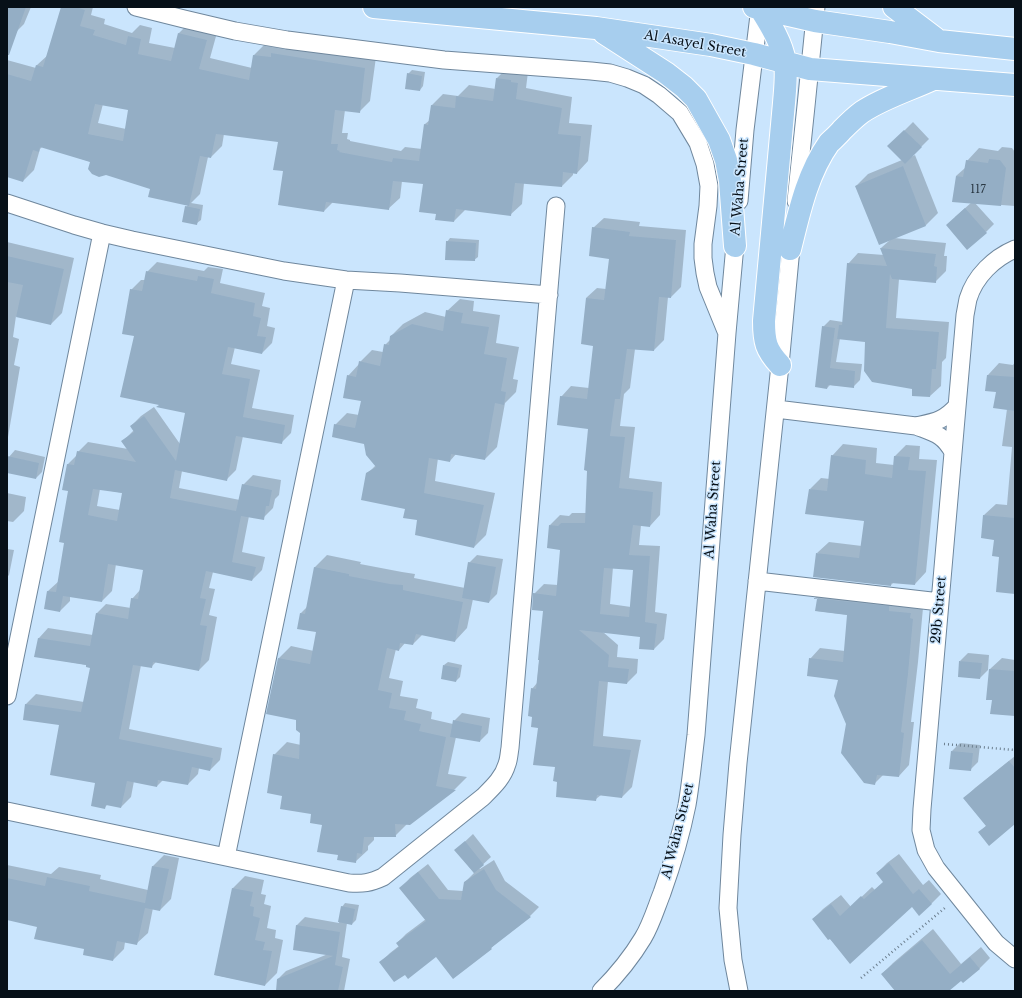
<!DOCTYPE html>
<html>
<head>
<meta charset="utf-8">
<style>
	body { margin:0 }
	#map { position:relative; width:1022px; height:998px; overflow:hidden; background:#cae5fd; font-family:"Libre Baskerville",serif }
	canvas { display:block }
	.frame { position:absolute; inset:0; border:8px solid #071018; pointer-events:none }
</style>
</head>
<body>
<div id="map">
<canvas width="1022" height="998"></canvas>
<div class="frame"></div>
</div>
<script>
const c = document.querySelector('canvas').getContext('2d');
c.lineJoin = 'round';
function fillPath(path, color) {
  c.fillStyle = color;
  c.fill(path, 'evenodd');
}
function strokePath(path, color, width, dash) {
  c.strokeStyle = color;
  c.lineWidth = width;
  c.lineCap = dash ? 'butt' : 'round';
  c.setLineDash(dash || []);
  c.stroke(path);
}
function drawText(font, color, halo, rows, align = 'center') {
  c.font = font + ' "Libre Baskerville",serif';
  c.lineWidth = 3;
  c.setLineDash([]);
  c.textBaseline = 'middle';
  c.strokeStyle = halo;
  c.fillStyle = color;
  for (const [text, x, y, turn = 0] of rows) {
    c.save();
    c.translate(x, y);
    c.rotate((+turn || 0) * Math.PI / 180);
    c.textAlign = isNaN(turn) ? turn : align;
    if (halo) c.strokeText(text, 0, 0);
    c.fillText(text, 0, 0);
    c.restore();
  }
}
fillPath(new Path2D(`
	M7 7H31L24 24 16 32 7 29Z
	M62 7H93L91 15 105 19 104 24 132 33 140 25 152 28 149 43 175 48 179 33 190 22 218 29 210 58 252 68 254 55 265 44 376 57 370 101 359 112 345 110 342 133H348L347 139 350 140V141L401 151 405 147 422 149 425 124 430 120 432 105 443 94 458 96 469 85 496 89 497 78 508 67 528 72 526 88 572 97 569 123 592 125 588 161 577 173 573 172V175L562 186 524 183 522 204 510 215 466 209 454 221 437 213 424 183 402 181 400 198 388 209 333 202 324 211 284 171 279 141 224 134 222 146 211 157H208L200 194 191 203 203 205 201 220 197 223 186 207 188 205 91 162 43 146 40 149 34 170 23 181 7 175V60L36 68 37 65 48 55ZM103 104 130 109 126 129 98 123Z
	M412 70 425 72 423 86 420 90 408 74Z
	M913 122 929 139 911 157 915 155 938 213 926 225 894 238 946 243 944 256H947L946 271 935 282 899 279 896 318 949 322 946 358 942 362 941 386 930 396 913 395 914 388 866 341 840 338 836 362 862 364 860 380 853 387 830 385 827 388 823 327 830 320 843 322 848 264 858 253 884 255 881 248 890 240 856 186 868 174 902 160 889 146Z
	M1002 147 1012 148 1015 152V206L975 203 994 224 986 232 955 217 972 202 956 176 965 168 967 161 979 148 998 151Z
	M604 218 640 222 639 226 686 230 681 287 671 297H668L664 340 654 350 635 349 630 388 624 394 620 426 635 427 629 478 662 482 660 515 650 526 641 525 639 545 660 546 655 612 667 614 664 639 654 649 641 636 603 632 618 645 617 657 638 659 637 673 627 683 608 681 603 736 641 740 632 787 622 797 601 795 596 799 558 781 556 766 533 716 532 689 537 683 544 610 534 594 544 584 558 585 561 549 550 525 560 515 569 516 572 513H586L589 428 561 397 571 386 589 388 594 345 586 298 597 288 606 289 610 258 593 228ZM613 567 634 569 631 607 610 604Z
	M450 238 479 240 478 257 474 260 447 242Z
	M7 242 74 258 62 313 51 324 16 316 13 337 19 339 14 365 20 367 7 443Z
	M157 262 204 271 208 267 223 269 220 283 265 293 262 306 270 308 267 326 275 328 272 343 262 353 235 347 231 364 260 370 252 408 294 415 291 433 281 443 243 436 236 470 226 480 182 471 179 488 240 500 243 485 253 475 281 480 279 495 275 499 273 508 263 518 249 516 242 552 265 557 262 570 252 580 213 572 209 588 215 589 209 615 217 617 209 660 199 670 156 662 151 667 141 665 129 729 222 748 220 760 210 770 199 768 198 774 188 784 163 780 157 786 134 781 131 797 121 807 108 804 104 808 96 782 60 724 24 719 26 704 36 694 84 702 91 667 87 665 36 656 39 638 48 628 93 635 96 614 106 604 131 608 132 599 140 590 144 569 116 564 112 591 102 601 70 596V601L60 611 45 608 48 591 59 581 66 542 69 490 68 464 77 455 78 452 88 442 128 449 123 441 134 430 131 426 141 416 154 407 180 444 186 412 160 404 135 336 131 290 141 280H145L147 272ZM100 489 123 493 120 510 97 506Z
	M460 299 474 301 473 311 500 315 496 343 519 347 513 379 518 380 516 392 505 403 497 447 485 459 456 454 450 461 438 458 435 481 495 493 486 535 474 547 419 520 367 474 376 465 365 443 335 425 347 413 359 415 362 400 348 376 360 363V362L372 350 383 352 385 345 391 339V336L403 324 425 312 446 317 447 311Z
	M1015 362V593L1000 556 995 539 984 515 996 504 1007 505 1012 447 1002 446 1007 409 997 391 987 390 988 375 999 363 1013 365Z
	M843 444 877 448 876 463 894 465 895 456 906 445 920 446 919 459 937 460 926 572 915 584 894 582 891 585 817 553 829 542 862 546 865 520 810 489 821 478 830 479 832 456Z
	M15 450 45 457 42 472 36 478 7 472V465L9 457Z
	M7 493 26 497 24 511 13 522 7 521Z
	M7 549 14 550 9 575 7 577Z
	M327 555 361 562 360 564 402 572 415 574 414 578 465 588 469 563 477 555 503 559 497 594 489 602 473 599 467 628 455 641 423 634 413 644 405 643 399 650 396 649 389 678 403 681 400 696 418 699 416 708 432 712 431 719 453 724 454 721 462 713 490 718 488 733 480 741 456 737 448 774 467 777 455 789 410 824H407L395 836H374V840L368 846V850L355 862 340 854 323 824 313 814 274 755 287 742 301 745V732L279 658 291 646 314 651 317 632 300 614 308 606 315 567Z
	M826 587 923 608 918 662 911 722H914L909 765 899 776 884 774 874 784 840 679 810 659 820 648 845 651 849 615 817 611 818 598H815Z
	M968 653 989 655 988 670 980 678 960 661Z
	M1002 658 1015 660V715L990 669Z
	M448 662 462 665 460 677 456 681 444 665Z
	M960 743 980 745 978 762 970 770 952 751Z
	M1015 756V823L980 832 987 825 965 798 975 788Z
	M473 834 491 857 479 868 480 869 494 860 505 881 539 907 530 916 498 941 491 948 436 956 405 973 381 962 390 953 399 946 397 943 406 934 426 919 401 888 410 878 428 864 448 890 463 891 465 882 474 873 456 850Z
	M899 854 923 885 929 880 941 894 931 904 912 906 850 962 813 919 823 909 841 895 851 907 872 887 875 890 884 882 877 873 887 863Z
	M164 855 179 858 171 899 160 910 153 908 148 933 136 944 125 942 124 949 113 960 38 926 7 919V865L51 874 59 867 101 875 100 879 148 890 153 866Z
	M245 876 264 880 261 894 266 895 264 904 271 906 267 928 276 930 275 938 283 940 277 973 265 985 215 975 233 888Z
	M345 903 359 905 356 920 352 924 347 923 342 957 350 959 344 991H277L278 979 286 971 328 954 294 949 297 925 305 917 339 923 342 907Z
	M933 929 961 964 981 947 990 958 979 969 961 980 948 991H896L882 974 893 963Z`), '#0003');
fillPath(new Path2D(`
	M7 7H26L9 55H7Z
	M61 7H76L85 10 80 26 95 30 93 35 126 45 128 36 141 39 138 54 171 61 178 33 207 40 199 69 249 80 253 55 271 57V53L365 68 360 113 335 110 331 144H338L337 150 340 151 339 152 392 162 393 158 419 161 424 124 428 125 431 105 455 108 456 96 493 101 496 78 511 80V82L518 83 516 99 562 108 558 134 581 136 577 174 563 172 562 187 515 183 511 216 456 209 454 222 435 220 436 214 419 212 423 184 393 181 389 210 326 202 324 212 278 205 283 171 273 170 278 142 216 134 211 158 200 156 189 206 148 197 150 189 106 175 99 177 92 174 88 169 90 162 40 147 39 152 33 150 23 182 7 177V74L31 81 36 65 43 67ZM95 104 128 110 123 141 88 134Z
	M407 73 422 76 420 91 405 89Z
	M904 130 922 147 905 164 887 146Z
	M989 159 1000 160 1006 168 1001 206 952 202 956 176 963 177 966 160 988 163Z
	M903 166 926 226 879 245 855 186Z
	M185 206 200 209 197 225 182 222Z
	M965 208 987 233 967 250 946 225Z
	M592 227 630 232 629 236 676 240 671 298 659 297 654 351 627 349 620 399H615L610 436 625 437 619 488 653 492 650 527 633 525 629 555 650 556 645 622 657 624 654 650 639 649 640 637 579 630 609 655 608 667 629 669 627 684 599 681 593 746 631 750 622 798 597 795 596 801 556 797 557 782 553 781 555 767 533 765 538 728 531 727 532 717 528 716 531 688 536 689 539 660H538L543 611 532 610 533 593 556 596 560 550 547 548 549 525 558 526 561 523H585L587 471 584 470 588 429 557 425 560 396 587 399 593 346 581 344 586 298 604 300 609 259 589 256ZM604 568 633 570 629 617 600 614Z
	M446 241 476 243 475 261 445 260Z
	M880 248 936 254 934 266 937 267 936 283 892 279 890 274 886 328 939 332 936 369H932L930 397 912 396V389L872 382 864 371 865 342 837 339 839 325H842L847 263 887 266Z
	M7 256 64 269 51 325 16 317 23 285 7 282Z
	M146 271 197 281 198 276 214 279 211 293 255 303 253 316 261 318 257 336 266 337 262 354 228 347 222 374 250 379 243 417 285 425 282 444 236 436 227 481 175 470 170 498 236 511 242 484 272 490 269 506H266L264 520 241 516 232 562 256 567 252 581 206 571 200 598 206 599 200 625 207 626 199 671 153 662 152 668 133 665 119 739 213 758 210 771 192 767 188 785 158 780 157 787 127 781 121 808 106 805 105 809 91 806 95 783 50 775 59 725 23 720 25 704 81 712 90 668 86 667V665L34 657 38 638 90 646 96 613 128 619 131 598 138 599 143 570 108 564 102 602 63 596 60 612 44 609 47 591 56 592 64 543 59 542 68 491 62 490 67 464 74 465 77 451 136 462 121 441 134 432 130 426 144 416 176 461 185 413 156 407 159 405 120 397 134 336 122 334 130 289 142 291ZM93 489 122 493 117 521 88 515Z
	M446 310 463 313 461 323 489 327 484 354 507 358 501 391 506 392 504 405 495 403 485 460 451 454 450 462 429 458 424 493 484 505 474 548 415 535 417 520 403 518 405 509 361 500 366 473 376 467 366 455 364 444 332 437 334 424 355 428 361 401 343 398 347 375 356 377 359 361 380 366 384 344 389 345 390 336 412 324 443 331Z
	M822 326 835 328 830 368 855 371 854 388 828 385 827 389 815 387Z
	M987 375 1015 377V411L993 408 996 392 985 391Z
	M831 455 866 460 865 474 892 478 894 456 910 457 908 470 926 471 915 585 891 583V586L813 577 816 553 859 558 864 521 805 514 809 489 827 491Z
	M7 456 39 463 36 479 7 473Z
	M983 515 1015 518V594L996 592 999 557 992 556 994 540 981 538Z
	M468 562 496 567 489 603 462 598Z
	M314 567 349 574V576L390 584 403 585V590L463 602 455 642 416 634 413 645 400 643 399 651 387 648 378 690 392 693 389 708 406 711 404 720 421 724 419 731 446 737 436 786 456 790 410 825 395 824 396 837H364L362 854 357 853 356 863 337 860 338 855 317 852 322 825 310 823 311 814 280 809 282 796 267 793 273 754 299 759 300 733 296 730V720L266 714 278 658 310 664 316 632 297 629 300 613 305 614Z
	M814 598 889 606V611L911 613 910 618 913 619 908 674 901 732 904 733 899 777 877 775 875 785 864 783 841 753 846 724 834 696 838 680 807 676 809 658 843 662 847 615 815 611 817 599H814Z
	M959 661 982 663 980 679 958 677Z
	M443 665 459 668 456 682 441 679Z
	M989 669 1015 671V716L990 714 992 700H986Z
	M453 720 482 726 480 742 450 737Z
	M951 751 973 753 971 771 949 769Z
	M1009 761 1015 768V824L989 846 978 832 986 826 963 798Z
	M465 841 484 865 474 873 454 850Z
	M889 863 913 894 919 889 932 904 919 916 912 907 850 964 830 939 828 940 812 919 831 904 840 916 861 896 864 899 883 882 876 873Z
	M152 866 169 869 160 911 145 908 137 945 117 941 113 961 83 955 84 949 34 939 37 927 7 920V878L45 886 47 877 90 886 89 891 145 903Z
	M484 869 496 890 531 917 491 948 492 949 453 979 436 957 408 979 405 975 394 982 379 962 399 947 396 943 426 921 399 888 418 872 439 899 461 900 464 882Z
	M232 888 253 892 250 906 254 907 253 916 260 918 255 940 265 942 263 950 272 951 265 986 214 975Z
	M341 906 355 909 352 925 338 922Z
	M296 925 340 932 335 965 343 967 338 991H276L277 979 333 956 293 950Z
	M922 940 950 974 970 957 980 969 963 983 961 981 949 991H895L881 974Z`), '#94aec5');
const minor = new Path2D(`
	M136 7 184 19 235 31 287 40 444 60 591 71 610 73 627 78 644 85 659 95 680 113 698 143 705 164 709 186 708 206 703 244V258L705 273 708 287 726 331
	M739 201 745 130 760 7
	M796 201 806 106 816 7
	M7 203 74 225 102 233 132 240 284 271 346 280 400 283 549 295
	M1015 249C994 258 975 276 968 299 967 304 966 310 965 315L922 809 921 830 926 850 936 868 996 943 1015 959
	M776 409 916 426C934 433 943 434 953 452
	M916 426C934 422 944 421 957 406
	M757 581 940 602
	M7 696 102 233
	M7 811 226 857 349 883C363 884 370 883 383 877L483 797C493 787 503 778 507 764 509 759 509 753 510 748L556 206
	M226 857 346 280
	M601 991C617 975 631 958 643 938 651 925 656 908 662 893 672 865 681 835 687 805 691 782 693 759 696 735L727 333 736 234
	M739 991 733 960 728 908 732 835 738 763 780 365 792 237`);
const major = new Path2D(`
	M374 7 596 28 711 45 754 54 810 69 1015 85
	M754 7 815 21 856 27 890 32 939 41 1015 49
	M894 7 935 38
	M760 8C770 24 782 43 785 62 787 75 785 90 784 103L764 321C764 342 766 350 780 365
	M604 33 666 73 684 87 696 99 719 140 726 160 730 181 735 246
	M790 249C799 213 807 174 829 143 833 139 838 135 842 130 848 124 855 117 862 112 883 98 909 90 931 80`);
strokePath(minor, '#6f879d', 19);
strokePath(major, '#fff', 24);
strokePath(new Path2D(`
	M944 744 1015 750
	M861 978 946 907`), '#6c7f8f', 2.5, [1, 3]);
strokePath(minor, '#fff', 17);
strokePath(major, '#a7ceee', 22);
drawText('11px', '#2a3843', null, [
	["117",978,190]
]);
drawText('13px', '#071018', '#cae5fd', [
	["Al Asayel Street",695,44,10],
	["Al Waha Street",740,187,-85],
	["Al Waha Street",713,510,-86],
	["29b Street",939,610,-85],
	["Al Waha Street",678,831,-76]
]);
</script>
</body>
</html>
